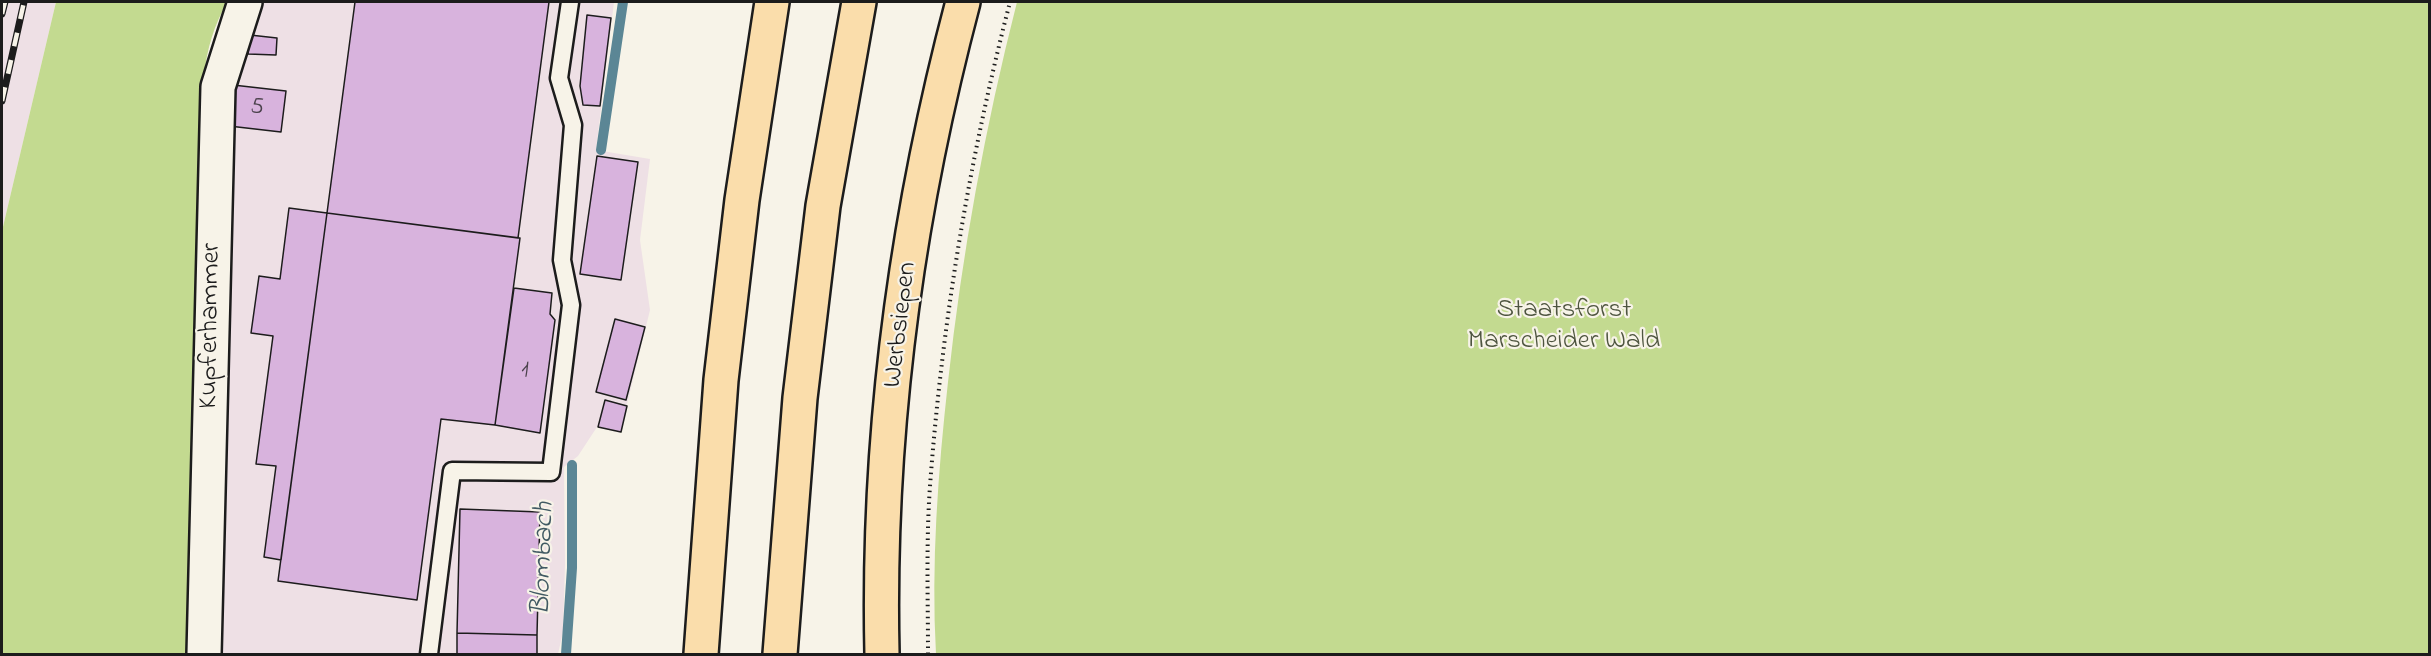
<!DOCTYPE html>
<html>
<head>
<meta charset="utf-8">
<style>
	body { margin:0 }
	#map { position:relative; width:2431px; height:656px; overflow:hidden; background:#f7f3e8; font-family:"Indie Flower",sans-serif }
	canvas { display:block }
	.frame { position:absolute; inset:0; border:3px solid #1c1c1c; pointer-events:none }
</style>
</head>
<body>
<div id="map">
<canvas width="2431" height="656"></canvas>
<div class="frame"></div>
</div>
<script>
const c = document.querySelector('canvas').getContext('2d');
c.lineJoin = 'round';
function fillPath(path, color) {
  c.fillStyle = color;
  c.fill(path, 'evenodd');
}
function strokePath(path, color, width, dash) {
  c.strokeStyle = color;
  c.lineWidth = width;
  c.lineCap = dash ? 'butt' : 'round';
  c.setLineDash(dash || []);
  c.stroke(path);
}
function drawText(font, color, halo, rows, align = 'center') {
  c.font = font + ' "Indie Flower",sans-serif';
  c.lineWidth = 4.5;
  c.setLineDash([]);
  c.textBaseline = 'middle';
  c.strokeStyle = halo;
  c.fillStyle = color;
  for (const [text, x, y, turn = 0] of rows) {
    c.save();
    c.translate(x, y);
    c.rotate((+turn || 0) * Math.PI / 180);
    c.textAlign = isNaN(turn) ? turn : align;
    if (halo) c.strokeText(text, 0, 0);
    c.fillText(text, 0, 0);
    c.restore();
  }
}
fillPath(new Path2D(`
	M2 2H56L2 231Z
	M259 2H614L596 150 650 159 640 240 650 310 620 433 597 427 578 456 564 467 565 564 563 632 558 654H215L233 85Z`), '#eee0e5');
fillPath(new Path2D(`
	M56 2H227C214 26 207 48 204 76L192 654H2V231Z
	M1017 2H2429V654H936C931 564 938 472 948 382 962 253 985 127 1017 2Z`), '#c3da90');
strokePath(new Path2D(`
	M601 150 623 2
	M566 654 572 568V465`), '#5b8695', 10);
const building = new Path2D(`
	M355 2H549L518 238 327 213Z
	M587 15 611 18 600 106 583 105 580 86Z
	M250 35 277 38 276 55 248 54Z
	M233 85 286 91 281 132 229 126Z
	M597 156 638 162 621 280 580 274Z
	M289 208 327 213 281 560 264 557 276 466 256 464 273 336 251 333 259 276 280 279Z
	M327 213 520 238 495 425 441 419 417 600 278 581Z
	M514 288 552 293 550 314 555 320 540 433 495 425Z
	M615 319 645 327 626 400 596 392Z
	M605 400 627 406 621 432 598 427Z
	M460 509 540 512 537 635 457 633Z
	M457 633 537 635V654H457Z`);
fillPath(building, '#d8b3dd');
strokePath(building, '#1c1c1c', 1.5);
const lane = new Path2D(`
	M429 654 452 471 551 472 571 305 562 260 573 125 559 78 570 2`);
const street = new Path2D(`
	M204 654 218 87 245 2`);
const primary = new Path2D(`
	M882 654C877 435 907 213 963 2`);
const highway = new Path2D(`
	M701 654 721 380 742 200 772 2
	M780 654 800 398 823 206 859 2`);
strokePath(lane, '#1c1c1c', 21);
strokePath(street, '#1c1c1c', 38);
strokePath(primary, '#1c1c1c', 38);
strokePath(highway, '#1c1c1c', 38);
strokePath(new Path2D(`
	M928 654C928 599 926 542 930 486 942 323 969 160 1010 2`), '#1c1c1c', 4, [1.5, 4.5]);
strokePath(lane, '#f7f3e8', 16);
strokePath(street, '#f7f3e8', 33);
strokePath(primary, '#faddab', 33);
strokePath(highway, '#faddab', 33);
const rail = new Path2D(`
	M2 14 5 2
	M2 101 24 2`);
strokePath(rail, '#1c1c1c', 7);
strokePath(rail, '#f7f3e8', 4.5, [14]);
drawText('24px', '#4b424c', null, [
	["5",257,109],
	["1",525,372]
]);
drawText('27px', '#4e553f', '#f7f3e8', [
	["Staatsforst",1564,312],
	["Marscheider Wald",1564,343]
]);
drawText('27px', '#1c1c1c', '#f7f3e8', [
	["Werbsiepen",902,325,-83],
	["Kupferhammer",212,326,-89]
]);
drawText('italic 28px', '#415a63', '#f7f3e8', [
	["Blombach",545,559,-88]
]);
</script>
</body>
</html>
